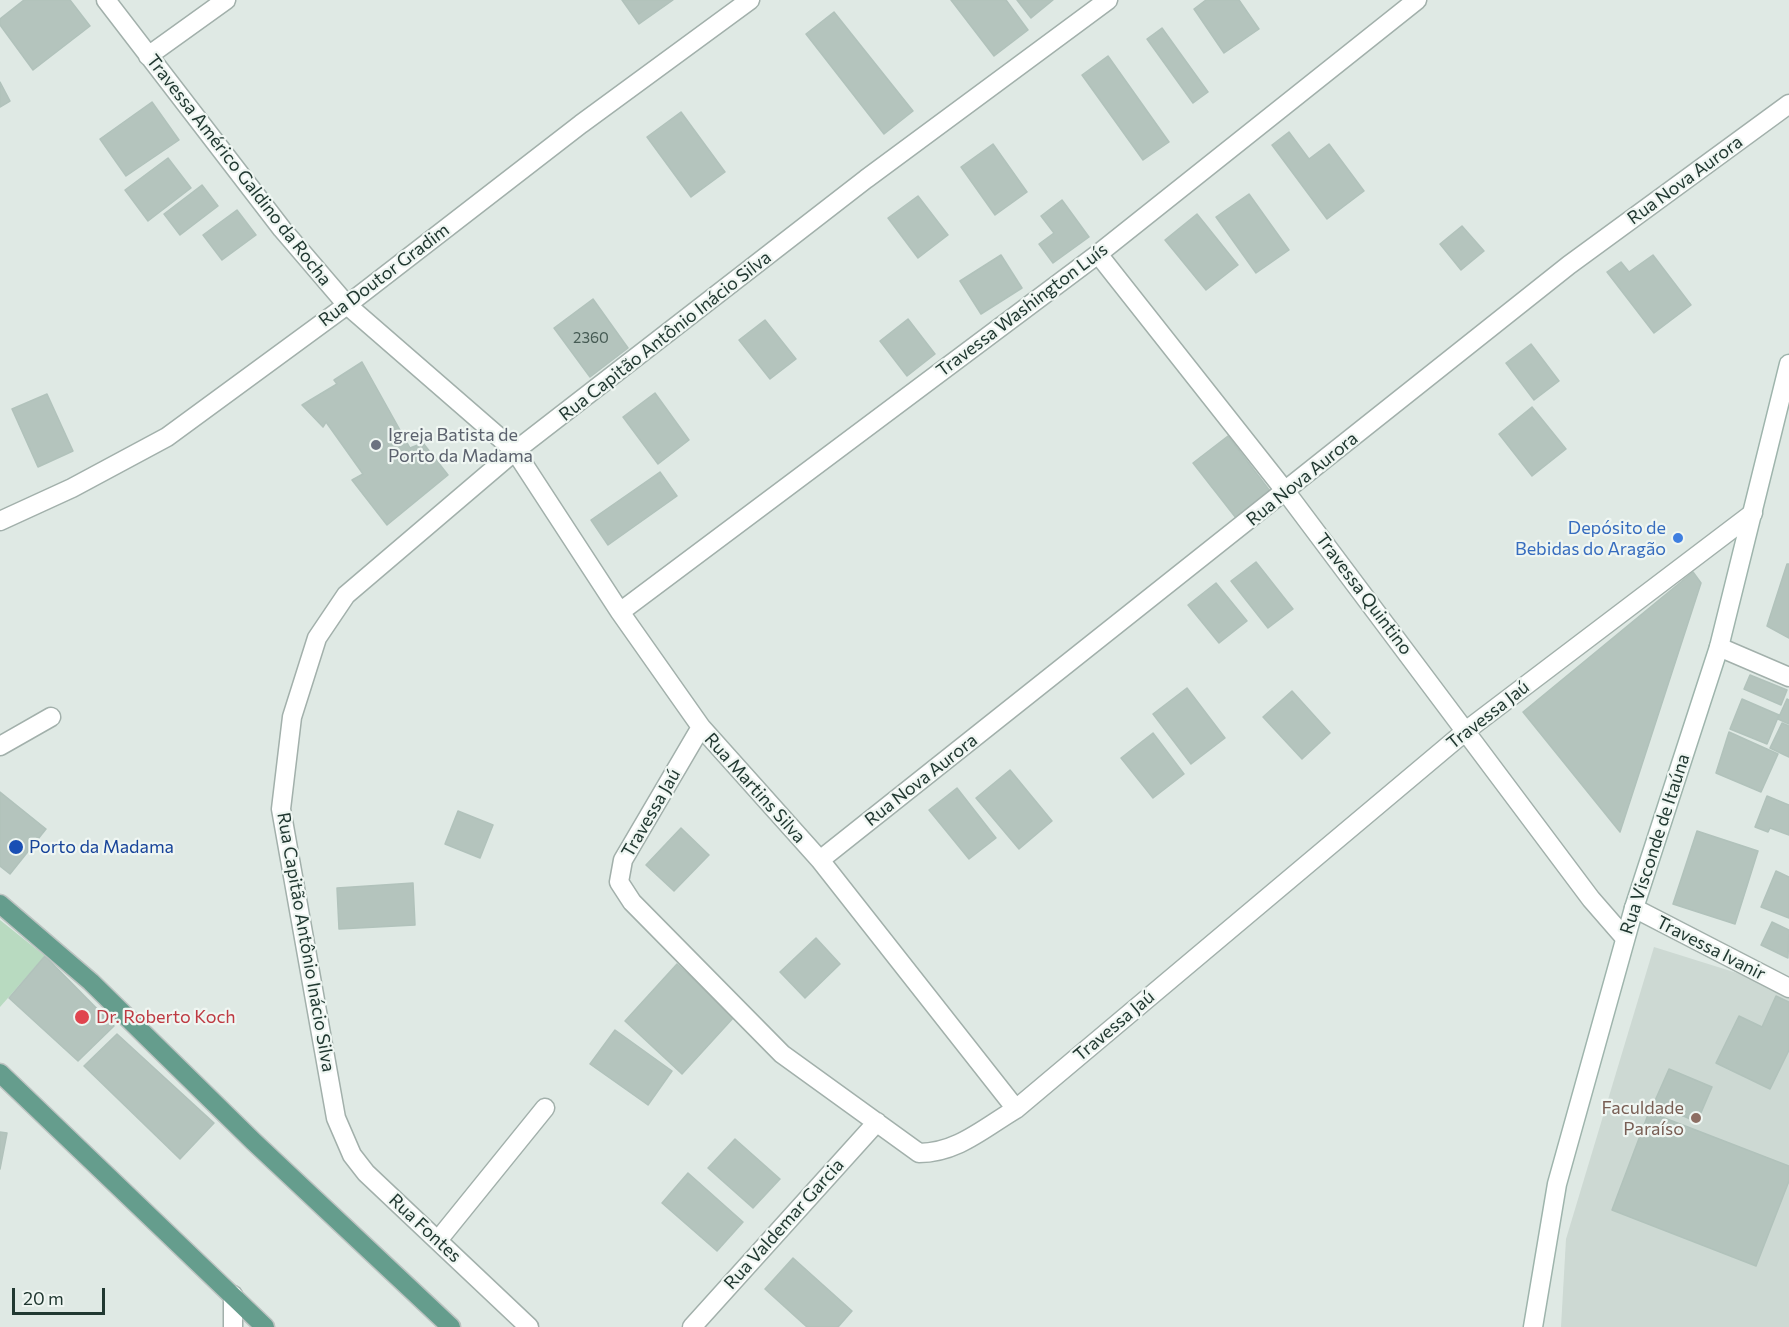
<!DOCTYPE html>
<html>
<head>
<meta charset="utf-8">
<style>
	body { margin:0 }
	#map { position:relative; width:1789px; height:1327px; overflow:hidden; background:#dfe9e4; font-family:Commissioner,sans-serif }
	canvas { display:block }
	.scale { position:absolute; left:12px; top:1288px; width:93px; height:27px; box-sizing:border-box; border:3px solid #213831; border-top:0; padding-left:8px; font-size:18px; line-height:21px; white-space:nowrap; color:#213831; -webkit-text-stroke:4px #eff6f2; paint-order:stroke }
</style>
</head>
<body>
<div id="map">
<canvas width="1789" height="1327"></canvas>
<div class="scale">20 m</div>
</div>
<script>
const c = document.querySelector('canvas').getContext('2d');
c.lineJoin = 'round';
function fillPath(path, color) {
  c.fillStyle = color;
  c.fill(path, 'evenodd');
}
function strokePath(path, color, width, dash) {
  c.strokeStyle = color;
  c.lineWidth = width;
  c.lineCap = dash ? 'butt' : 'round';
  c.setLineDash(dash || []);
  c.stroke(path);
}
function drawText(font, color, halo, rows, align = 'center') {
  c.font = font + ' Commissioner,sans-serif';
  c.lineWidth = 4.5;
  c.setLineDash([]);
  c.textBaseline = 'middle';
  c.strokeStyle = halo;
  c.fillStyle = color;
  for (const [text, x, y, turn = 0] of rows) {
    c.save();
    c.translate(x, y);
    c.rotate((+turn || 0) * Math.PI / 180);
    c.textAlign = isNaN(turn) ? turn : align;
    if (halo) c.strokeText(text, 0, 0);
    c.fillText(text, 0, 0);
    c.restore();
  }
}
fillPath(new Path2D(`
	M1654 947 1753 978 1789 997V1327H1561L1566 1239Z`), '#cdd9d3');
fillPath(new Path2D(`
	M0 920 45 956 0 1007Z`), '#b8dac0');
const building = new Path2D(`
	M24 0H70L90 26 33 70 0 25V19Z
	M622 0H673L639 24Z
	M951 0H1006L1028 30 994 56Z
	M1017 0H1053L1031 18Z
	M1206 0H1239L1259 29 1224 53 1194 9Z
	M834 12 913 111 884 134 806 34Z
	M1162 28 1208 92 1193 103 1147 39Z
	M1108 56 1169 142 1143 160 1082 75Z
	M0 82 10 101 0 107Z
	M152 102 179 140 126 176 100 139Z
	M681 112 725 172 691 197 647 137Z
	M1289 132 1309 159 1329 144 1364 191 1327 219 1272 145Z
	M993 144 1027 192 995 215 961 167Z
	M168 158 191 188 148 221 125 190Z
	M202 185 218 206 180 235 164 214Z
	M1249 194 1289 250 1256 273 1216 217Z
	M918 196 948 235 918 258 888 218Z
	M1062 200 1089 237 1053 263 1039 244 1054 233 1041 216Z
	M237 210 256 235 222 260 203 235Z
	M1197 214 1238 265 1206 290 1165 240Z
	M1462 226 1484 251 1461 270 1440 244Z
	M1001 255 1022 288 981 314 960 281Z
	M1653 255 1691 305 1654 333 1607 272 1621 262 1629 272Z
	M593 299 628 348 590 377 554 328Z
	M908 319 935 354 907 376 880 341Z
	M765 320 796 359 770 379 739 340Z
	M1531 344 1559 381 1534 400 1506 363Z
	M362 362 410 448 423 443 448 475 387 525 352 480 363 474 326 422 323 427 302 405 337 384 334 380Z
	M655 393 689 440 658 464 623 417Z
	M47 394 73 451 38 467 12 409Z
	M1532 407 1566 449 1532 476 1499 434Z
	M1228 436 1270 491 1236 518 1193 463Z
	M660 472 677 496 608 545 591 520Z
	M1256 562 1293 609 1268 628 1231 581Z
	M1787 564H1789V638L1767 626Z
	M1693 572 1701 583 1620 832 1523 712Z
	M1216 583 1247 621 1219 643 1188 605Z
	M1750 675 1787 690 1781 705 1744 689Z
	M1187 688 1225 738 1191 764 1153 714Z
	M1292 691 1330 733 1302 759 1263 717Z
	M1742 699 1779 715 1767 744 1730 729Z
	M1787 699 1789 700V724L1778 719Z
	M1782 723 1789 726V757L1770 748Z
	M1729 732 1778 754 1761 792 1716 773Z
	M1153 733 1184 774 1153 798 1121 758Z
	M1010 770 1052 821 1019 849 976 798Z
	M957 788 996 838 969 859 929 810Z
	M0 792 46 829 10 874 0 866Z
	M1767 796 1789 805V835L1770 828 1768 832 1755 827Z
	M458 811 493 825 480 858 445 844Z
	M681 828 709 855 674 891 646 865Z
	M1697 831 1758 851 1735 924 1673 904Z
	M1776 871 1789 877V918L1761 907Z
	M413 883 415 925 339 929 337 888Z
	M1772 922 1789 930 1788 958 1761 945Z
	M816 938 840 964 805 998 780 972Z
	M45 956 114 1026 78 1061 9 998Z
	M677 964 734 1017 682 1074 625 1021Z
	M1776 996 1789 1002V1050L1770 1089 1716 1063 1739 1016 1762 1027Z
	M615 1030 672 1071 648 1105 590 1064Z
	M117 1034 214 1123 180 1159 84 1066Z
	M1669 1069 1712 1087 1697 1122 1654 1103Z
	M1649 1112 1789 1166V1181L1756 1266 1612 1210Z
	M0 1132 7 1133 0 1169Z
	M735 1139 780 1179 753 1208 708 1168Z
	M688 1173 743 1222 717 1251 662 1203Z
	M793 1258 852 1311 838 1327H807L765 1289Z`);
fillPath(building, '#b4c4bd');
strokePath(building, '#b1c2bb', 1.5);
const minor = new Path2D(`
	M106 0 282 229 347 305 515 451 620 612 701 727 820 860 1016 1109
	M148 56 226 0
	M1098 254 1286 492 1591 899 1625 938
	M620 612 1098 254 1417 0
	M1719 647 1789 677
	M701 727 623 860 619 882 632 902 782 1054 919 1153C957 1153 984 1128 1016 1109L1467 730 1753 513
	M0 746 51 717
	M820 860 1569 265 1789 104
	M1634 908 1789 988
	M439 1239 545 1108
	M233 1327V1295
	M529 1327 366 1173 352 1155 336 1118 281 809 292 717 317 638 346 595 515 451 866 179 1108 0
	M692 1327 877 1122`);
const tertiary = new Path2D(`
	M0 521 72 488 167 437 347 305 581 124 750 0`);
const secondary = new Path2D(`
	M1533 1327 1557 1184 1634 908 1719 647 1789 364`);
const primary = new Path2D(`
	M0 904 91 982 253 1141 451 1327
	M0 1073 265 1327`);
strokePath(minor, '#a2b0ab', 21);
strokePath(tertiary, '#a2b0ab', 21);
strokePath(secondary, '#9eb4ac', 21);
strokePath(primary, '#bcc3c1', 21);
strokePath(minor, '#fff', 18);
strokePath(tertiary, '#fff', 18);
strokePath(secondary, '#fff', 18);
strokePath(primary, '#659d8d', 18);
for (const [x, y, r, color] of [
	[376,445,6,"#6b7280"],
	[1678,538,6,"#3f7fe0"],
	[16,847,8,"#1a4fb4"],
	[82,1017,8,"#e0444e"],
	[1696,1118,6,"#8d6e63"]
]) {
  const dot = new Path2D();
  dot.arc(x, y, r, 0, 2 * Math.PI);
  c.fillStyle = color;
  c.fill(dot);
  strokePath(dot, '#eff6f2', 2);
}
drawText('15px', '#465b54', null, [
	["2360",591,338]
]);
drawText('18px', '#213831', '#eff6f2', [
	["Travessa Américo Galdino da Rocha",239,170,52],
	["Rua Nova Aurora",1685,180,-36],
	["Rua Doutor Gradim",384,275,-37],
	["Travessa Washington Luís",1022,310,-37],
	["Rua Capitão Antônio Inácio Silva",665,336,-38],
	["Rua Nova Aurora",1302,479,-39],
	["Travessa Quintino",1364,594,53],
	["Travessa Jaú",1488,715,-38],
	["Rua Nova Aurora",921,780,-38],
	["Rua Martins Silva",755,788,48],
	["Travessa Jaú",651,813,-60],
	["Rua Visconde de Itaúna",1655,844,-72],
	["Rua Capitão Antônio Inácio Silva",306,942,80],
	["Travessa Ivanir",1711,948,27],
	["Travessa Jaú",1114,1026,-40],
	["Rua Valdemar Garcia",784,1224,-48],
	["Rua Fontes",425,1228,43]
]);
drawText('18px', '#5b616d', '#eff6f2', [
	["Igreja Batista de",388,435],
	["Porto da Madama",388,456]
], 'left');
drawText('18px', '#366cbe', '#eff6f2', [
	["Depósito de",1666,528],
	["Bebidas do Aragão",1666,549]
], 'right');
drawText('18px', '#164399', '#eff6f2', [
	["Porto da Madama",29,847]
], 'left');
drawText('18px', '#be3a42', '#eff6f2', [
	["Dr. Roberto Koch",96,1017]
], 'left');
drawText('18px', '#785e54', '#eff6f2', [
	["Faculdade",1684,1108],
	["Paraíso",1684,1129]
], 'right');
</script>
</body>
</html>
